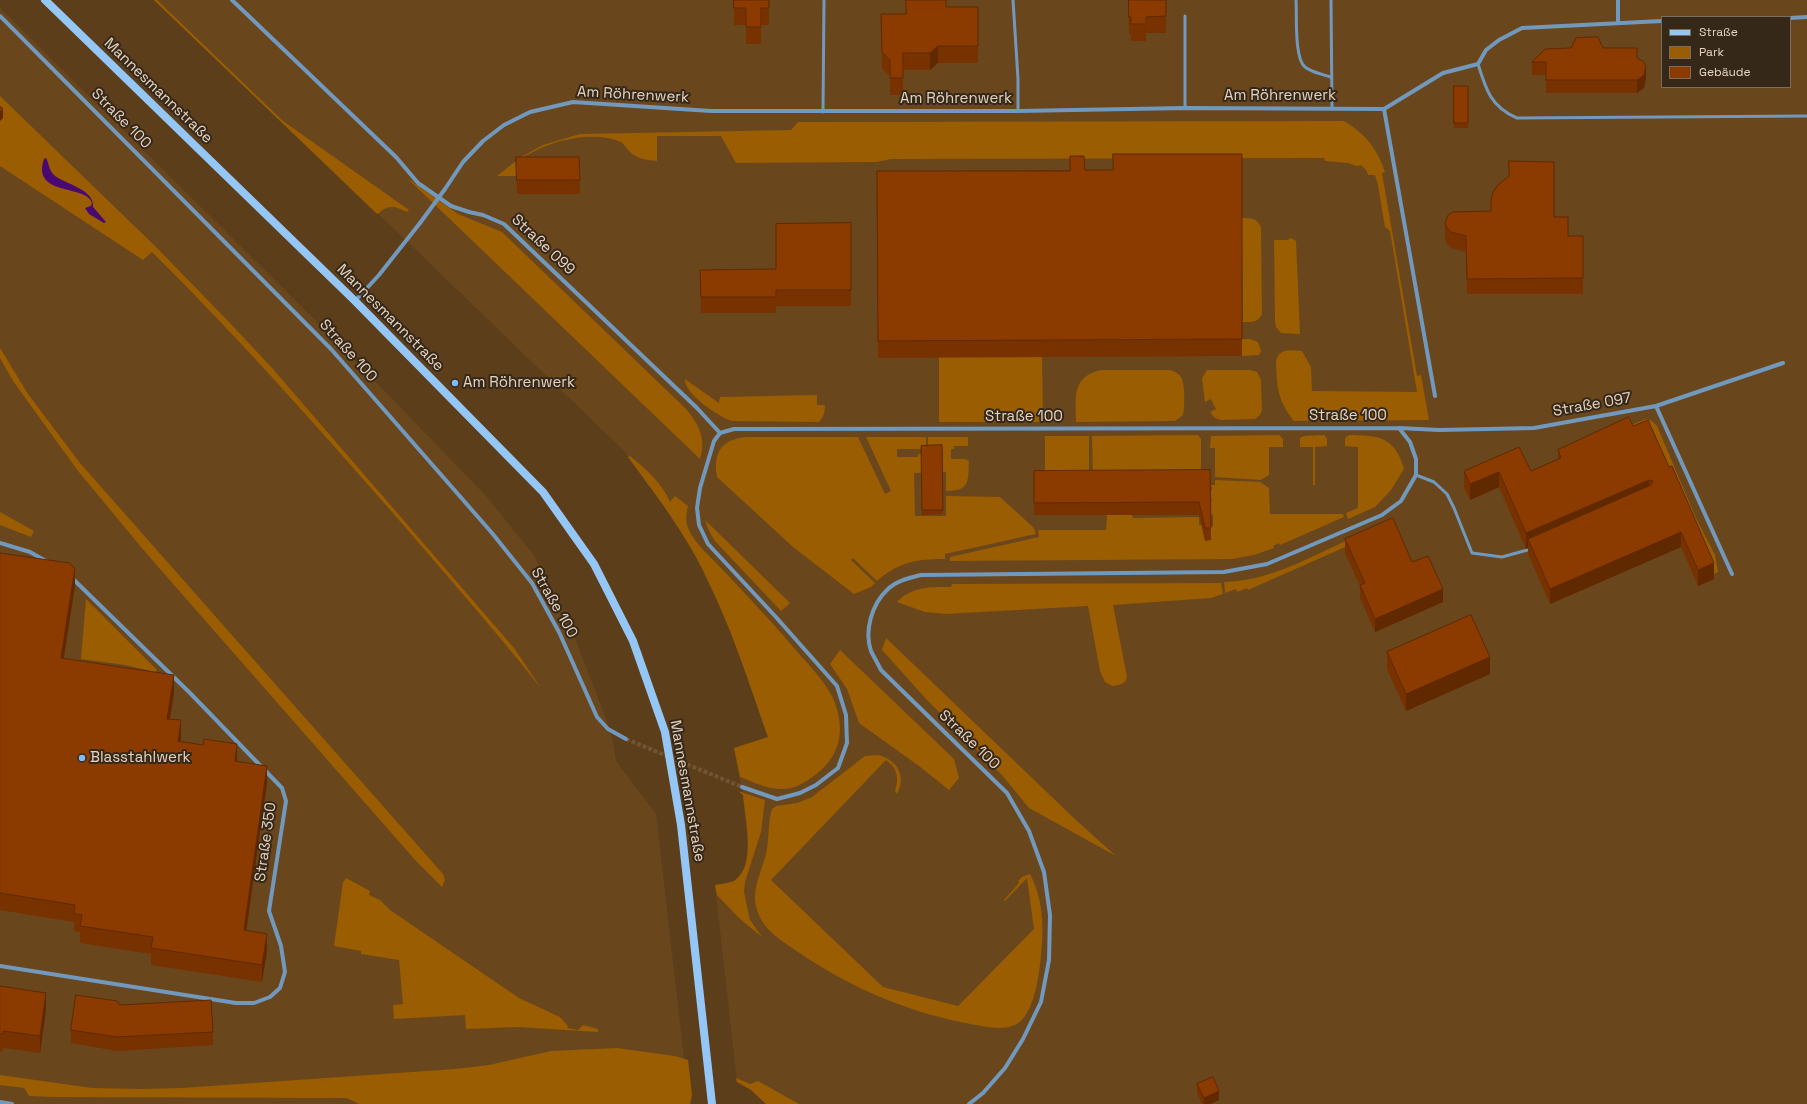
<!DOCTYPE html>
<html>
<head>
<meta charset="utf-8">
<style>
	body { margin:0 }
	#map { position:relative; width:1807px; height:1104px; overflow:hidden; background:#5c3e1b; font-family:"Space Grotesk",sans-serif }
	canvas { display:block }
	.legend { position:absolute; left:1661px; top:16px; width:130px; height:72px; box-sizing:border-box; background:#362819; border:1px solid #7c6c5c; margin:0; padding:5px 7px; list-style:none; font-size:12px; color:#e5d3c0 }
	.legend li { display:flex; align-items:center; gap:8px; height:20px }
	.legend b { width:20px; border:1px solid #7c6c5c }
</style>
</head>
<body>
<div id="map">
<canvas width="1807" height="1104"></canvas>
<ul class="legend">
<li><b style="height:5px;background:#94c6f6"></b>Straße</li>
<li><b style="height:11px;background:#9a5d01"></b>Park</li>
<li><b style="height:11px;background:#8b3a00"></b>Gebäude</li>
</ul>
</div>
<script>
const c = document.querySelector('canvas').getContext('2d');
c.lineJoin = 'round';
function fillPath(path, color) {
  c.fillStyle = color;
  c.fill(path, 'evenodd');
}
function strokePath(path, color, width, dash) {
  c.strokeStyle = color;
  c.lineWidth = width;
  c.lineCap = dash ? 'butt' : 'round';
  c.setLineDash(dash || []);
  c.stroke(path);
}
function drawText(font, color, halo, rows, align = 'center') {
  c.font = font + ' "Space Grotesk",sans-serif';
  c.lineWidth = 4;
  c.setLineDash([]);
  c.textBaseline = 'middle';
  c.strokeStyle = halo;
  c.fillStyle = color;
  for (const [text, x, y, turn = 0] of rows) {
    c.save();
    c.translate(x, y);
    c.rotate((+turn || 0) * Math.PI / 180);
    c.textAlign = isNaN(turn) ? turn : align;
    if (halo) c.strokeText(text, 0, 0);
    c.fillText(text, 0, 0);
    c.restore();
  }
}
fillPath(new Path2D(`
	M153 0H1807V1104H766L751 1090 737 1082 715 885 734 881 745 868 748 846 743 796 734 748 768 737 732 634 696 557 664 506 624 451 414 248ZM1662 17H1790V87H1662Z
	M0 8 316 321 437 445 486 496 533 554 569 623 604 713 612 737 616 761 656 814 684 1058 688 1060 692 1095 690 1104H0Z`), '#6a461d');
fillPath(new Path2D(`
	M154 0H157L283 121 409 210 407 212C395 206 388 204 378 214L376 213Z
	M0 96 156 247 229 322 272 368 514 648 541 688C493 628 442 570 392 512 314 423 236 335 152 252L143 260 0 166Z
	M1344 121C1365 133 1378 150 1385 172L1382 173 1417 376 1421 375 1429 420 1294 421C1277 400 1277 386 1276 361 1279 348 1291 350 1302 351L1311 367 1312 391 1417 392 1390 231 1385 227 1378 185 1375 175H1368L1367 171 1361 165 1357 166 1348 163 1325 161 1324 158 891 159 876 162 736 163 721 136H657V161C646 160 637 159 629 151 626 148 624 144 621 142 595 131 558 139 535 151 529 154 523 156 519 161 517 165 517 171 516 176H497L521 157 543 145 580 134 791 130 798 122Z
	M407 178 458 214 502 232 685 408C698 423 707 438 700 459Z
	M1242 218C1251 218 1258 218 1261 228L1262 314C1258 323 1251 322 1243 322Z
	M1291 238 1296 241 1300 334 1281 333 1276 327 1275 321 1274 240H1287Z
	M1242 339H1250L1258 342 1261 351 1259 355 1242 356Z
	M0 348 28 394 80 463 443 874 445 880 442 887 416 861 146 553 78 471 13 381 0 358Z
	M939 357H1042L1043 422H939Z
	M1101 370H1170C1174 371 1178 373 1181 377 1185 383 1185 408 1183 415L1175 421 1076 422C1076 397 1071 377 1101 370Z
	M1207 370H1250L1257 372 1261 380 1262 410 1260 415 1255 419 1221 420 1215 418 1210 412 1216 409 1211 399 1205 402 1202 378Z
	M685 379 719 403 720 397 817 395V405H825C825 411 824 417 819 422L732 421C719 417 684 394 685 379Z
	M1646 419 1652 421 1657 426 1696 518 1715 555 1718 572 1714 574 1648 422 1620 434 1619 430Z
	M1198 435 1201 439V480H1093L1092 436Z
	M1279 435 1283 439V447H1269V475L1261 480 1215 477V448H1210L1211 436Z
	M1324 435 1327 438V446L1315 447V485H1313V447H1300V438L1304 436Z
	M1349 435C1379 435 1395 437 1404 469L1391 490 1375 507 1348 519 1346 513 1358 508V447L1345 446V438Z
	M1045 436H1089V483H1045Z
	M745 437H858L885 494 891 491 866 437H926V449H897V457H918V454L928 453 929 459 943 458V450H928V437H968V446H954V449H951V459H965L969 461C968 482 970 491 946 491V472L914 473 915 516H946V496L1000 497 1034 528 1036 534 945 554V559C916 559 899 562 877 581L853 558 851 560 875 583 871 587 854 594 793 547 717 477C713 454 720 440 745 437Z
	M630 456C646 469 662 483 670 502L675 496 688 506C686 515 685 522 689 530 696 545 711 557 722 569 749 598 775 625 800 655 811 667 824 681 832 696 847 729 841 758 811 778 802 784 794 789 783 789 768 790 754 782 740 777L734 748 768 737C747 677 727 614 696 557 677 522 652 490 628 457Z
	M1215 480 1260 482 1269 488 1270 514H1343L1344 517 1280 545 1279 543 1273 546 1274 548 1254 555 1232 559 950 561V557L1039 537 1038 530H1106L1107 515H1132L1133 518 1199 517V525L1213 526V515L1210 514V501H1212L1210 491 1212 490V487L1210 485H1215Z
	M0 512 34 531 31 537 0 525Z
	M705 520 790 603 781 611 715 541 709 531Z
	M1350 539 1352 544 1248 590 1247 588 1237 592 1236 589 1225 593 1224 582C1269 581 1310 557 1350 539Z
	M1221 583 1223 594 1211 598 1113 605 1127 677C1125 685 1119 685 1112 686L1105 682 1100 671 1088 606 946 614 925 612 897 602C912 586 931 587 951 587L952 584Z
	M86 599 157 670 155 672 125 665 81 659Z
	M886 638 1077 821 1116 856 1029 808 1001 774 927 700 882 650Z
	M840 650 954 759 959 778 949 790 919 766 859 723 847 689 830 664Z
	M878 755C897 759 907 777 897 794L895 791C899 778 898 769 886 760L771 880 883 987 958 1006 1034 929 1027 878 1005 901 1004 900 1019 883 1018 881 1022 877 1030 874C1045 903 1044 934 1040 965 1038 982 1032 1021 1012 1026 1001 1030 988 1027 976 1025 912 1014 852 989 798 952 782 941 763 930 757 910 750 888 764 869 767 848 769 835 768 822 772 809L776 806 797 803 812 797 865 756Z
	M738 791 765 800 761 832 745 882 744 892 750 920 762 937 740 919 717 895 715 885C721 884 729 883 734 881 757 867 745 818 743 795Z
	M346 878 370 891 369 895 380 900 390 910 519 998 560 1017 568 1026 567 1028 578 1030 583 1025 598 1029V1032L518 1027 466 1029 465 1015 394 1019 393 1005 403 1004 399 960 361 954V951L334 946 343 882Z
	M617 1048 675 1056 688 1060 692 1095 690 1104H359L347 1098H336L54 1097 29 1096 24 1088 0 1085V1075L92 1088 142 1089 182 1088 455 1069 489 1065 551 1051Z
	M736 1078 750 1084 758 1081 799 1104H766L751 1090 737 1082Z`), '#9a5d01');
fillPath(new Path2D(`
	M46 158C49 163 49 171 54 175 64 184 95 189 93 207L106 222 104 223 89 214 85 208 91 206 92 203C87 184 31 197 44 159Z`), '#4a0970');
strokePath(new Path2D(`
	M626 739 742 787`), '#715434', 4, [4, 2]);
strokePath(new Path2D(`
	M1013 0 1018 79V111
	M1296 0C1297 15 1294 58 1305 67 1313 73 1322 74 1331 77
	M1331 0 1332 109
	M1185 16V108
	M1478 64C1486 90 1491 107 1517 118L1807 116
	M823 112 824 0
	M1416 475 1434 482 1447 494 1454 508 1472 553 1502 557 1531 549`), '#7199be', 3);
strokePath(new Path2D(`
	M232 0 396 157 418 183 451 206 469 212 483 215 504 224 697 408 720 433
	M1618 0V22
	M0 16 331 349 492 533 532 583 559 632 597 717 608 729 626 739
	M1790 18 1807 17
	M1384 109 1435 396
	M445 189 463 162 483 141 504 125 530 112 573 102 711 111H1018L1185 108 1384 109 1443 73 1478 64 1486 50 1499 40 1522 28 1662 21
	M355 301 379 275 420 223
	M1656 406 1732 574
	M1399 428 1439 430 1534 428 1656 406 1783 363
	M0 543 30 552 46 561
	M742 787 777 799 800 793 816 785 838 768 847 743 846 715 837 686 775 616 708 544 699 525 697 508 700 488 714 441 720 433 734 429H749L1399 428 1410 442 1416 459V475L1401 501 1382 515 1267 564 1224 572 921 575C909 578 896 581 887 590 872 604 864 631 871 651 874 657 878 664 881 670L1007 793 1029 831 1044 872 1050 915 1049 960 1041 1002 1023 1039 1005 1068 983 1093 969 1104
	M0 966 236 1003H254L270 997 280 988 285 972 281 946 269 911 286 801 282 788 190 693 72 578
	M0 1102 12 1104`), '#7199be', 4);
strokePath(new Path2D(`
	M45 0 355 301 543 492 594 564 633 641 665 732 681 825 712 1104`), '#94c6f6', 8);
strokePath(new Path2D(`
	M420 223 445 189`), '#7199be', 4);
fillPath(new Path2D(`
	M734 0H769V25H761V44H746V25H734Z
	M1128 0H1166V33H1146V41H1131V34H1129Z
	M946 7H978V63H938L930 70H903V95H890V76L882 69 881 14H906Z
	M1571 48H1603L1637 58 1646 79 1644 88 1637 93H1546V75H1532V62Z
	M1454 86H1468V128H1454Z
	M1242 154V356L878 358 877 171 1113 170Z
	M516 157H579L580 194H517Z
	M1491 199 1554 217 1568 236H1583V294H1467L1466 252 1451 248 1447 244 1445 238V223L1491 211Z
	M851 223V306H776V313H701L700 270 776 269Z
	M1633 426 1714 579 1698 586 1681 547 1550 604 1528 554V548L1526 549 1499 487 1470 500 1464 487V471H1531L1558 459V450Z
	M942 445 943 514 922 515 921 446Z
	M1210 470 1211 540 1205 541 1199 515H1034V471Z
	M1345 539 1412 562 1443 602 1375 632 1360 598V586L1345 553Z
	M0 553 75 585 64 658 174 692 170 719 181 738V741L237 761 267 783 246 930 267 951 262 982 151 965V954L80 943V932L74 931V922L0 910Z
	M1387 652 1490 674 1406 711 1387 669Z
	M0 986 46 1010 40 1053 3 1048V1052L0 1051Z
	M120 1005 213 1032V1045L117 1051 71 1043V1030Z
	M1197 1084 1219 1100 1210 1104H1202L1197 1093Z`), '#783200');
fillPath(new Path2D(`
	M938 46V63L930 70V53Z
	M1646 66V79L1644 88 1637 93V80Z
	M3 109V118L0 121V112Z
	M1499 472V487L1470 500V484Z
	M1649 480V495L1528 539V548L1526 549V533Z
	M1681 532V547L1550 604V589Z
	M1714 563V579L1698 586V570Z
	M75 568V585L61 675V658Z
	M1443 589V602L1375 632V619Z
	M1490 657V674L1406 711V694Z
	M174 675V692L167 736V719Z
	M181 720V738L178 758V741Z
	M237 744V761H235Z
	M267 766V783L244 947V930Z
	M267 934V951L262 982V965Z
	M46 993V1010L40 1053V1036Z
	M1219 1091V1100L1210 1104H1204V1098Z`), '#612900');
const building = new Path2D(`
	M734 0H769V8H761V27H746V8H734Z
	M906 0H946V7H978V46H938L930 53H903V78H890V60L882 52 881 14H906Z
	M1129 0H1166V16L1146 17V24H1131V17H1129Z
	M1594 37H1598L1603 48H1637V58L1643 61 1646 66 1644 75 1637 80H1546V62H1532L1545 49 1571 48 1576 38Z
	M1454 86H1468V123H1454Z
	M0 106 3 109 0 112Z
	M1113 154H1242V339L878 341 877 171H1070V156H1084L1085 170H1113Z
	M516 157H579L580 180H517Z
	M1509 161 1554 162V217H1568V236H1583V278L1467 279 1466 236 1451 232 1447 228 1445 223 1448 215 1453 212 1491 211V199L1493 192 1498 185 1509 176Z
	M851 223V290H776V297H701L700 270 776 269V224Z
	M1629 417 1633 426 1648 420 1669 467 1672 466 1714 563 1698 570 1681 532 1550 589 1528 539 1651 485 1653 481 1649 480 1526 533 1499 472 1470 484 1464 471 1519 447 1531 471 1561 458 1558 450Z
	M942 445 943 510H922L921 446Z
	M1210 470 1211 528H1205L1199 502 1034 503V471Z
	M1393 518 1412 562 1428 556 1443 589 1375 619 1360 585 1365 583 1345 539Z
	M0 553 69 563 75 568 61 658 174 675 167 719 181 720 178 741 203 745 204 739 237 744 235 761 267 766 244 930 267 934 262 965 151 948 153 937 80 926 82 915 74 914 75 905 0 893Z
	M1471 615 1490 657 1406 694 1387 652Z
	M0 986 46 993 40 1036 3 1031V1034H0Z
	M76 995 117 1001 120 1005 211 1000 213 1032 117 1037 71 1030Z
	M1213 1077 1219 1091 1204 1098 1197 1084Z`);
fillPath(building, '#8b3a00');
strokePath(building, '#612900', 1);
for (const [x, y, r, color] of [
	[455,383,4,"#7dbef9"],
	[82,758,4,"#7dbef9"]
]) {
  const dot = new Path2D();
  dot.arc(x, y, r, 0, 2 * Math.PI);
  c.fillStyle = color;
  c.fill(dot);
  strokePath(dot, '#362819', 1.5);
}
drawText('15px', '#e5d3c0', '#362819', [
	["Mannesmannstraße",158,91,44],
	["Am Röhrenwerk",633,95,3],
	["Am Röhrenwerk",1280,96],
	["Am Röhrenwerk",956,99],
	["Straße 100",121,119,45],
	["Straße 099",543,245,43],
	["Mannesmannstraße",390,318,45],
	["Straße 100",348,351,48],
	["Straße 097",1592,405,-10],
	["Straße 100",1348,416],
	["Straße 100",1024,417],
	["Straße 100",554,603,60],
	["Straße 100",969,740,44],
	["Mannesmannstraße",687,791,80],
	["Straße 350",266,842,-82]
]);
drawText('15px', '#e5d3c0', '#362819', [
	["Am Röhrenwerk",463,383],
	["Blasstahlwerk",90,758]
], 'left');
</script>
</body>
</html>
